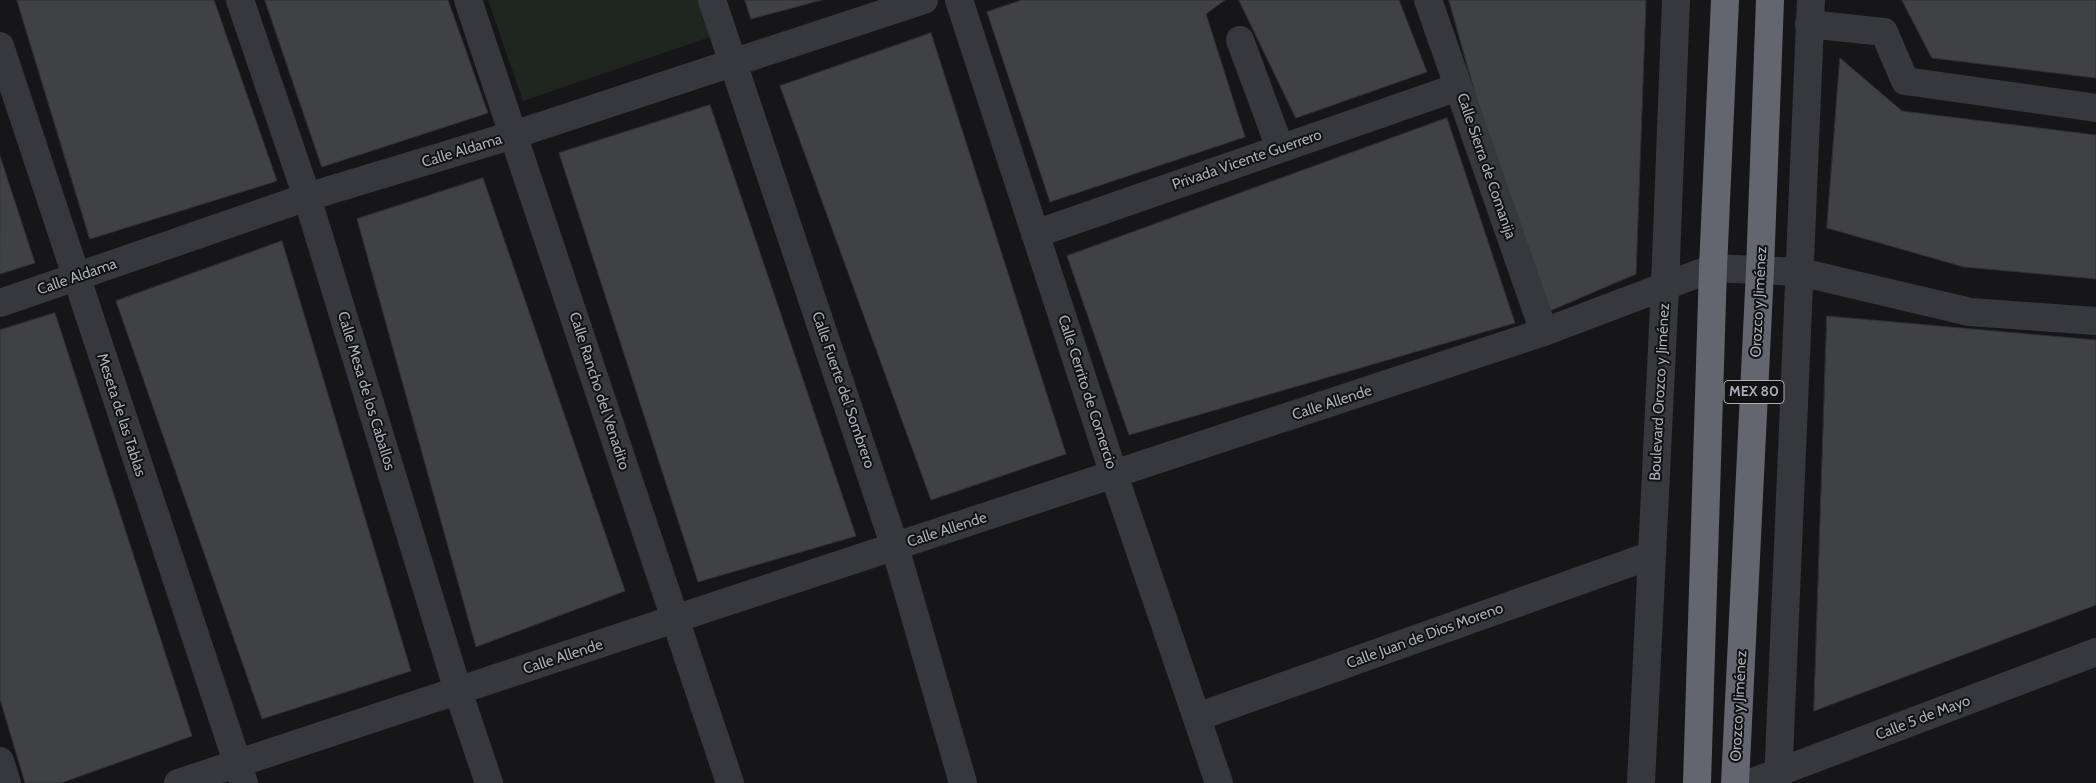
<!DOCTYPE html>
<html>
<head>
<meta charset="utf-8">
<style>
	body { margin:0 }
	canvas { display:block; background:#161618 }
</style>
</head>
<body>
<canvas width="2096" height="783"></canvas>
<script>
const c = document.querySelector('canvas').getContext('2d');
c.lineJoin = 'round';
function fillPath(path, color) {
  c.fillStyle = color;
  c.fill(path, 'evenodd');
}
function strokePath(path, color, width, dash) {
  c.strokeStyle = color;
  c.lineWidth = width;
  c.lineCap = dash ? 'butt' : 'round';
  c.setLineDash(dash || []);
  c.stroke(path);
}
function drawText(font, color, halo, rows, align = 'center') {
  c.font = font + ' Cabin,sans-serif';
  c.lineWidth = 4;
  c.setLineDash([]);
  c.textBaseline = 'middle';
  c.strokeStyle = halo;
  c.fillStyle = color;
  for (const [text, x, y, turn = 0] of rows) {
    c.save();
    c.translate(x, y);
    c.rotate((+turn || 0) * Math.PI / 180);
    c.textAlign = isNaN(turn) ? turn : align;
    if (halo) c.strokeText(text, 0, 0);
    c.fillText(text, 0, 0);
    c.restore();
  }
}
fillPath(new Path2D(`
	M488 0H704L716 35 523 101Z`), '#1e261f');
const building = new Path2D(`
	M17 0H214L277 181 90 239Z
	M265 0H448L488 113 322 167Z
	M745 0H822L751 19Z
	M1022 0H1225L1206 14 1245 137 1050 202 987 12Z
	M1239 0H1399L1427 72 1296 118Z
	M1449 0H1646L1636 274 1538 316Z
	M1902 0H2096V78L1932 58Z
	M931 33 1066 454 931 500 780 86Z
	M1840 58 1902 111 2096 135V279L1964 267 1827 228Z
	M710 105 856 536 698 582 559 153Z
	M1447 118 1515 323 1129 435 1067 256Z
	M0 156 35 263 0 274Z
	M483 178 625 591 476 647 357 219Z
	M282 241 411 671 262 719 116 301Z
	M55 313 192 736 61 783H25L0 699V330Z
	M1827 316 2096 340V605L1814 711Z`);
fillPath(building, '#404145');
strokePath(building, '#303034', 1);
strokePath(new Path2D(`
	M240 0 307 197 458 691 489 783
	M468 0 730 783
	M712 0 895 547 963 783
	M959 0 1114 475 1219 783
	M1428 0 1544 332
	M1809 24 1884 32 1905 81 2096 108
	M1240 40 1280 148
	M0 46 244 783
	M1035 234 1458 87
	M0 303 307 197 513 135 924 0
	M1197 717 1652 555
	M0 761 7 783
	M178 783 1544 332 1713 268 1800 272 1970 312 2096 321
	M1641 783 1665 286 1676 0
	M1750 783 2096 652
	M1778 783 1811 0`), '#37383d', 28);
strokePath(new Path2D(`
	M1697 783 1713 268 1725 0
	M1735 783 1760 270 1770 0`), '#63666e', 28);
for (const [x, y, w] of [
	[1754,392,60]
]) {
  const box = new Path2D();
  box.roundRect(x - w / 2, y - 11.5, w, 23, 4);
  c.fillStyle = '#111113';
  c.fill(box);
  strokePath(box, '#a8adb8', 1);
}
drawText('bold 14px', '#a8adb8', null, [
	["MEX 80",1754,392]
]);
drawText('15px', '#a8adb8', '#111113', [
	["Calle Aldama",462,151,-17],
	["Privada Vicente Guerrero",1247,160,-19],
	["Calle Sierra de Comanija",1486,166,71],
	["Calle Aldama",77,277,-19],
	["Orozco y Jiménez",1759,302,-87],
	["Calle Fuerte del Sombrero",843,390,71],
	["Calle Mesa de los Caballos",366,391,73],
	["Calle Rancho del Venadito",599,391,72],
	["Calle Cerrito de Comercio",1087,392,72],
	["Boulevard Orozco y Jiménez",1660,392,-87],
	["Calle Allende",1332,403,-18],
	["Meseta de las Tablas",121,415,72],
	["Calle Allende",947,530,-18],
	["Calle Juan de Dios Moreno",1425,636,-20],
	["Calle Allende",563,657,-18],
	["Orozco y Jiménez",1739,706,-87],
	["Calle 5 de Mayo",1923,718,-21]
]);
</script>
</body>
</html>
